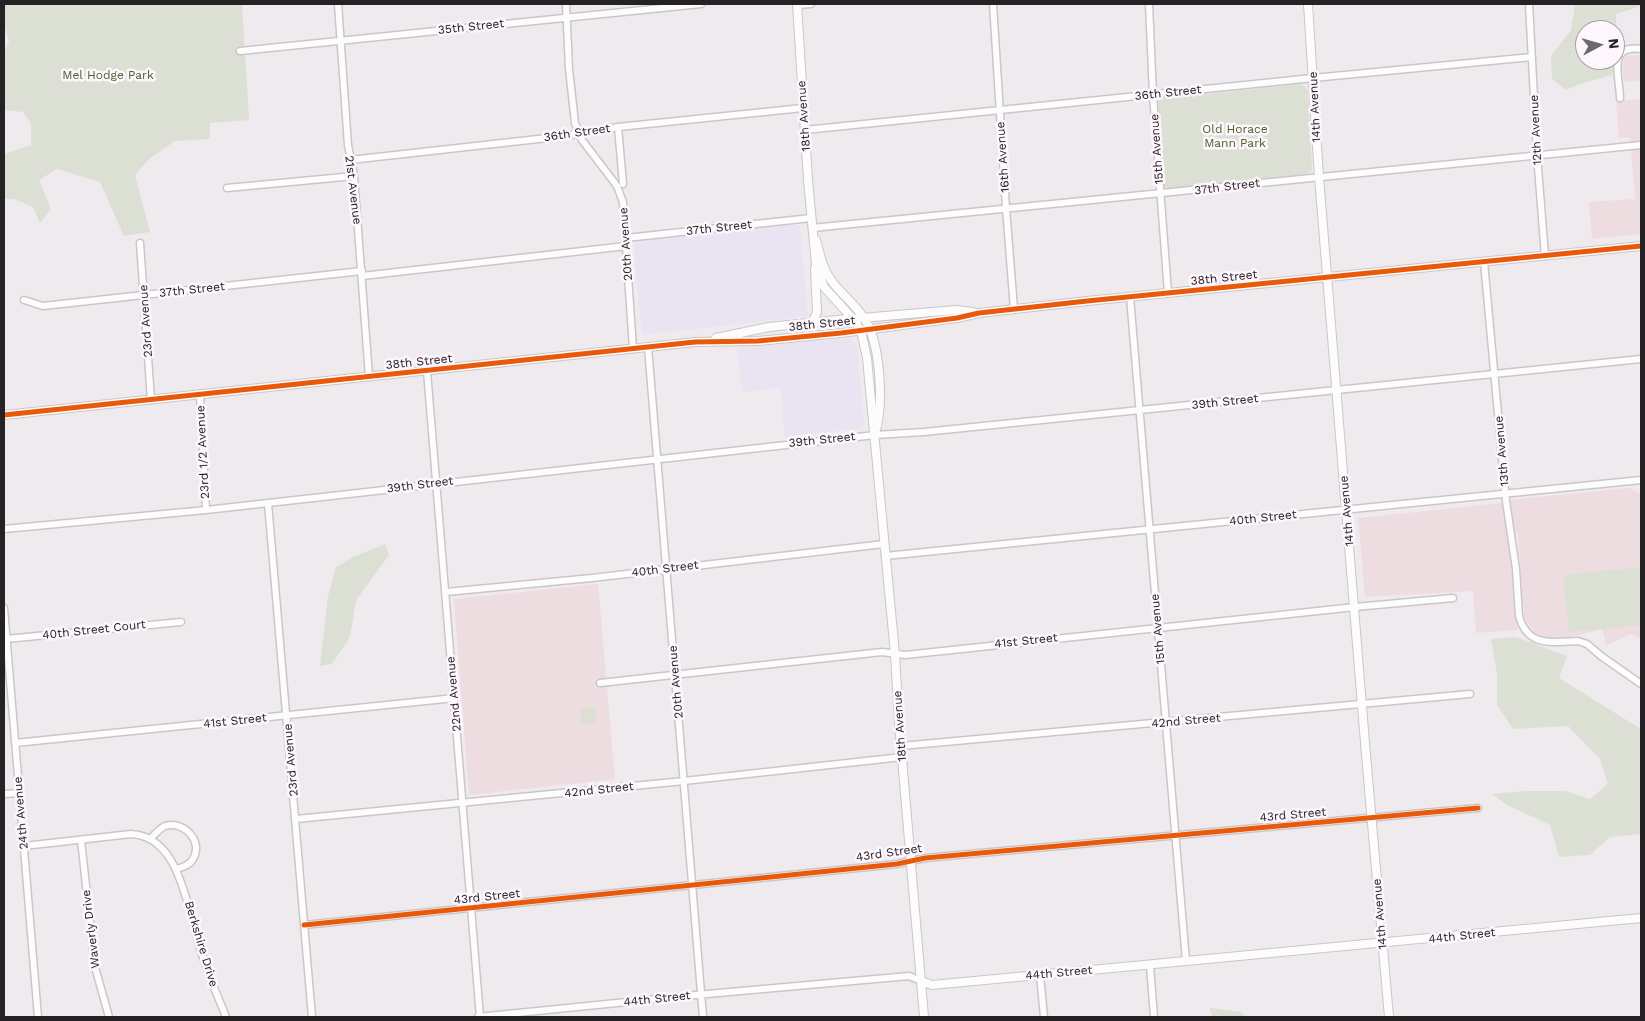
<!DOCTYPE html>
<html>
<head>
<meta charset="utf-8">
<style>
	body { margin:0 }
	#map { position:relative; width:1645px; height:1021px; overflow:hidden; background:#efeaee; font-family:"Work Sans",sans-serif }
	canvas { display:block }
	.frame { position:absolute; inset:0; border:5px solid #252225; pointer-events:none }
	.north { position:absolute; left:1575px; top:20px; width:50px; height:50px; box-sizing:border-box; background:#fdf6fd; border:1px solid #a7a1a7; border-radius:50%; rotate:84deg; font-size:14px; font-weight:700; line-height:20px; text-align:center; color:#252225 }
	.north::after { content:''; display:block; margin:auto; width:18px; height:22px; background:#6c686b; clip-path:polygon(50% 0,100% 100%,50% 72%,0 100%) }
</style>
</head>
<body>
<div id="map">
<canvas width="1645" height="1021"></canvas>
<div class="frame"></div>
<div class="north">N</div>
</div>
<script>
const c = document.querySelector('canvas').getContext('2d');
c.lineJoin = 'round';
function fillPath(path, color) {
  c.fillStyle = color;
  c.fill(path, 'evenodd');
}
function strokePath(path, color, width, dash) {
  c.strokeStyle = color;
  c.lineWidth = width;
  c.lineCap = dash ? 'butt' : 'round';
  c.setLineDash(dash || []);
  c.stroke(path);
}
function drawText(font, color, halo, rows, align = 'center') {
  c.font = font + ' "Work Sans",sans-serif';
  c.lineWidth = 5;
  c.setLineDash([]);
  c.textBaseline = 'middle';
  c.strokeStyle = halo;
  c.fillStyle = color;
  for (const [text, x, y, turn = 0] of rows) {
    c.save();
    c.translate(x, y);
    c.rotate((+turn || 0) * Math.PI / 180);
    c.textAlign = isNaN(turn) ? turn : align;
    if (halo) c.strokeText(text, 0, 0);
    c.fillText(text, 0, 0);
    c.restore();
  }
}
fillPath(new Path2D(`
	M795 224 800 227 808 316 642 335 634 245 639 241Z
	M850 338 857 345 864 424 861 428 785 437 780 388 742 392 737 348Z`), '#eae3f1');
fillPath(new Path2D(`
	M1641 55V80L1624 82 1622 64 1626 56Z
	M1641 99V234L1592 239 1589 202 1635 199 1630 137 1619 138 1616 101Z
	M1630 488 1641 494V639L1630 634 1606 646 1602 629 1572 637 1559 638H1549L1535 633 1524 617 1518 535 1515 531 1510 500Z
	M1503 503 1510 553 1518 630 1476 633 1473 591 1365 597 1358 518Z
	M598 584 615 779 469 795 454 599Z`), '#eedde0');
fillPath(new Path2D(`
	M4 4H242L249 120 210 123V139L175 141 149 159 135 175 150 232 124 236 100 182 57 169 39 180 51 209 40 223 33 207 14 199H4V154L31 145V124L23 112 6 110 4 105V52L9 42 4 24Z
	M1575 4H1641V6L1616 14 1617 49 1615 59V30H1585V60H1615L1612 75 1580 84 1566 90 1552 79 1551 56 1571 30Z
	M1300 84 1303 85 1308 91 1312 168 1311 172 1303 175 1169 189 1164 186 1158 102 1160 99Z
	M385 544 389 555 356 600 350 637 332 664 320 666 328 596 336 567 353 557Z
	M1641 567V625L1569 632 1563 575Z
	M1516 637 1567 656 1559 678 1641 729V834L1610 837 1590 855 1559 857 1550 825 1507 805 1492 794 1525 791H1565L1590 799 1608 784 1600 759 1568 726 1513 729 1497 705V674L1491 639Z
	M595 706 596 723 581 725V708Z
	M1210 1008 1241 1012 1246 1017H1212Z`), '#dce0d4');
const minor = new Path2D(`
	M338 4 348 145 354 176 369 377
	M566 4 569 69 575 123 582 140 617 186 623 202 633 349
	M993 4 1006 208 1014 309
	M1149 4 1153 95 1168 293
	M1529 4 1537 155 1545 256
	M797 5 811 4
	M240 51 701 4
	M1620 98C1620 78 1606 44 1641 49
	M618 127 623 184
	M805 130 1313 78 1532 57
	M350 160 565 136 618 127 803 108
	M227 188 354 176
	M812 228 1641 145
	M626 238 811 218
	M140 243 151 400
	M1484 262 1506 501 1516 569 1519 616C1528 648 1552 642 1578 641L1587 644 1601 656 1641 684
	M362 276 626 246
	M1130 297 1186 961
	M24 300 43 306 362 271
	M648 347 703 1017
	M427 371 480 1017
	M200 394 206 510
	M268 503 312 1017
	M4 529 206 510 875 435 924 432 1641 359
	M885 556 1641 480
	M446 592 592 578 884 544
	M4 608 38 1017
	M6 639 181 622
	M600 683 882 652 905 655 1355 607 1453 598
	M15 743 455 698
	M901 746 1470 694
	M4 794 20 793
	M296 819 684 781 902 757
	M150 839C155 834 159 829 165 826 183 820 204 841 193 859 190 865 183 867 177 869
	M81 840 95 967 109 1017
	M24 846 131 834C170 836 181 880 190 911 195 928 199 946 205 963 211 982 219 999 226 1017
	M304 925 897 864 925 858 1478 808
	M1150 965 1154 1017
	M1040 975 1044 1017
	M478 1017 696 995 909 976 921 981`);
const tertiary = new Path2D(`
	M797 4 808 180 816 265 824 287 853 319 861 331 867 358 895 654 899 723 924 1017
	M1308 4 1319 177 1366 755 1389 1017
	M816 240C820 254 822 268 831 280 840 293 854 303 863 317 881 341 884 405 875 433
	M810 322 813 321 817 312 815 269
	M716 338 769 327 838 320 956 310 973 312
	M4 415 695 342 758 341 841 333 957 318 979 313 1087 301 1641 246
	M921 981 932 985 1641 918`);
strokePath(minor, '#cac6ca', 9);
strokePath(tertiary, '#cac6ca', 10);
strokePath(minor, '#fdfcfc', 6);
strokePath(tertiary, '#fdfcfc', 8);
strokePath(new Path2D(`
	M4 415 695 342 758 341 841 333 957 318 979 313 1087 301 1641 246
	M304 925 897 864 925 858 1478 808`), '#e8590c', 5);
drawText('12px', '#252225', '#fdf6fd', [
	["35th Street",471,27,-6],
	["36th Street",1168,93,-6],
	["14th Avenue",1315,107,-93],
	["18th Avenue",804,116,-94],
	["12th Avenue",1536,130,-93],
	["36th Street",577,133,-8],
	["15th Avenue",1157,149,-94],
	["16th Avenue",1003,157,-94],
	["37th Street",1227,187,-7],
	["21st Avenue",353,190,83],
	["37th Street",719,228,-6],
	["20th Avenue",626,244,-94],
	["38th Street",1224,278,-6],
	["37th Street",192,290,-6],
	["23rd Avenue",146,321,-94],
	["38th Street",822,324,-6],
	["38th Street",419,362,-6],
	["39th Street",1225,402,-6],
	["39th Street",822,440,-6],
	["13th Avenue",1502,451,-95],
	["23rd 1/2 Avenue",203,452,-93],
	["39th Street",420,485,-7],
	["14th Avenue",1347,511,-95],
	["40th Street",1263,518,-6],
	["40th Street",665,569,-7],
	["15th Avenue",1158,629,-95],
	["40th Street Court",94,630,-6],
	["41st Street",1026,641,-6],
	["20th Avenue",676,682,-95],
	["22nd Avenue",454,694,-95],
	["41st Street",235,721,-6],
	["42nd Street",1186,721,-5],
	["18th Avenue",900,726,-94],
	["23rd Avenue",291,760,-95],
	["42nd Street",599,790,-6],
	["24th Avenue",21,813,-95],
	["43rd Street",1293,815,-5],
	["43rd Street",889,853,-8],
	["43rd Street",487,897,-6],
	["14th Avenue",1380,914,-95],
	["Waverly Drive",91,929,-97],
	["44th Street",1462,936,-6],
	["Berkshire Drive",201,944,73],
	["44th Street",1059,973,-5],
	["44th Street",657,999,-6]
]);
drawText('12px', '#4c5f27', '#fdf6fd', [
	["Mel Hodge Park",108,75],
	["Old Horace",1235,129],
	["Mann Park",1235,143]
]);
</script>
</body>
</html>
